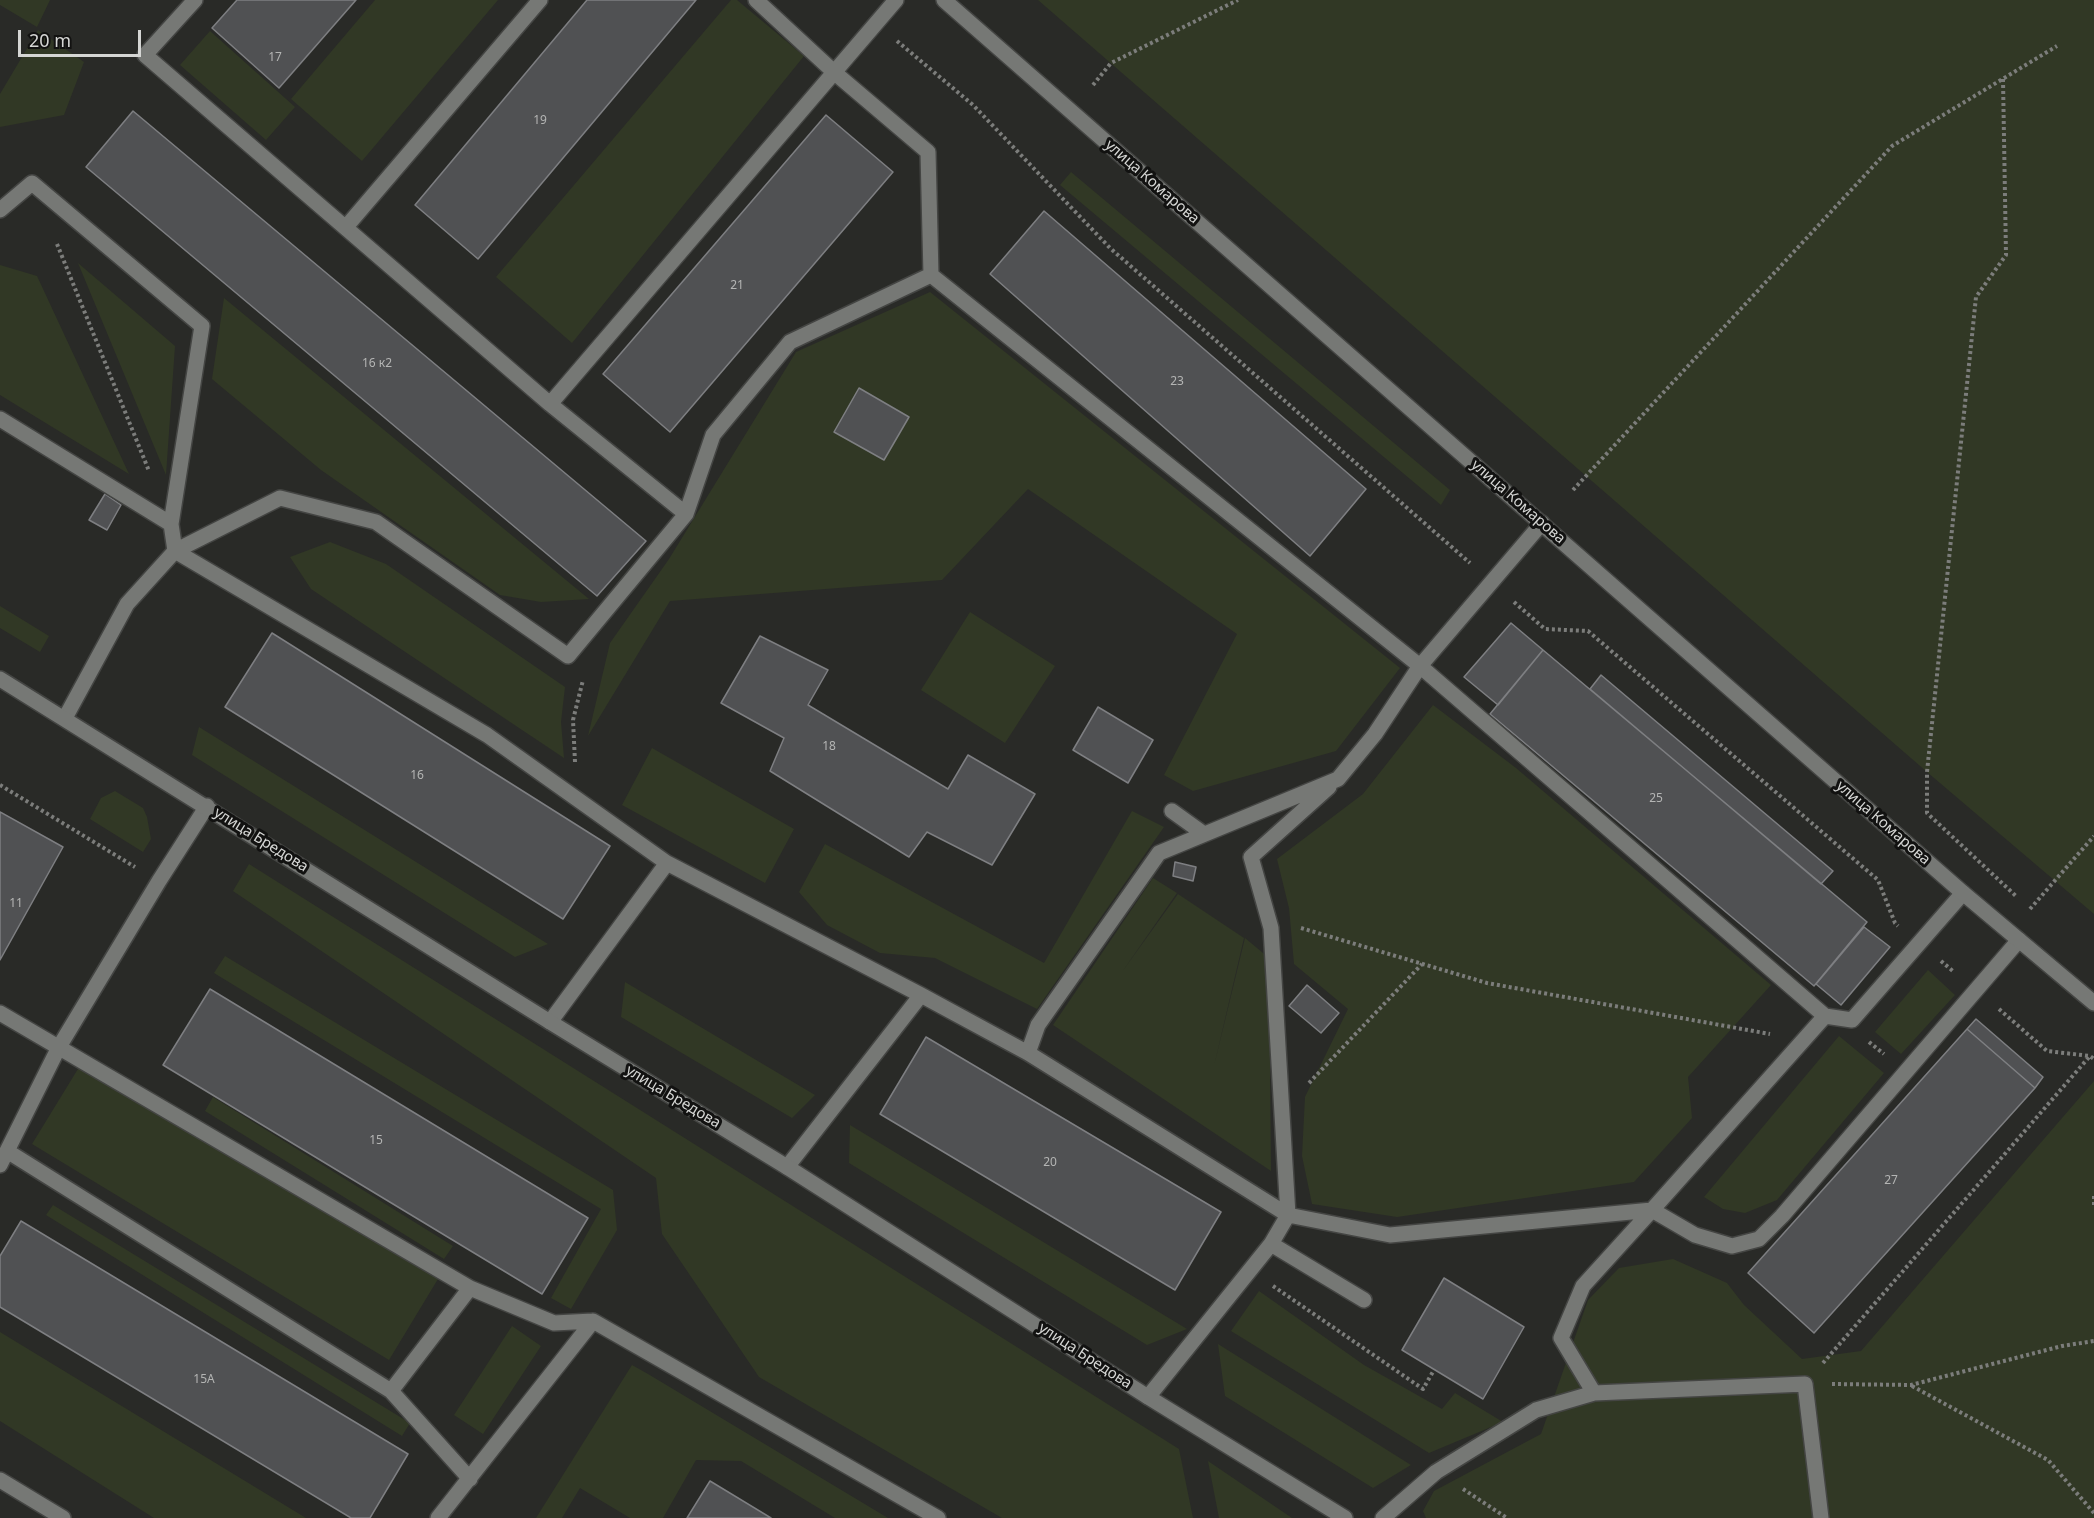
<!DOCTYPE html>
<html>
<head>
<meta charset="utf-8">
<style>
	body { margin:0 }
	#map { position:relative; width:2094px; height:1518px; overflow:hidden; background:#292a27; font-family:"Noto Sans",sans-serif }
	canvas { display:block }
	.scale { position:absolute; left:18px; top:30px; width:123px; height:27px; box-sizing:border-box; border:3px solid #d5d6d4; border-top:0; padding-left:8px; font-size:18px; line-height:21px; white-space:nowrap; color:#d5d6d4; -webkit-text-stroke:4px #121211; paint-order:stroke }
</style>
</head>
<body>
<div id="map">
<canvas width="2094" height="1518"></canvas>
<div class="scale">20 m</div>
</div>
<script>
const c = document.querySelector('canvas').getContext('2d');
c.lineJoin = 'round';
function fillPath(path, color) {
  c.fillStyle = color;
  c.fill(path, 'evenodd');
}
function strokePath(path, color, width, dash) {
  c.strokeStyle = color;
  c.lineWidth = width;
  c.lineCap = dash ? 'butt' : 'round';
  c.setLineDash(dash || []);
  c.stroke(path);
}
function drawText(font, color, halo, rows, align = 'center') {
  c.font = font + ' "Noto Sans",sans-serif';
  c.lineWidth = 6;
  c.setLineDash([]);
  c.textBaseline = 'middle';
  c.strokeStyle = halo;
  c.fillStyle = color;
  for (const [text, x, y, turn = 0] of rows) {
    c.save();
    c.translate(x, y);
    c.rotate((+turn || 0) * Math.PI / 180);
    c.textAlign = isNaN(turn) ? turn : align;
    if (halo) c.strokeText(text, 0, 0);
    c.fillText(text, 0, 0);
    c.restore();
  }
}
fillPath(new Path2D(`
	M0 0H50L37 27 0 5Z
	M375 0H498L362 161 291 99Z
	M731 0H737L804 56 572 343 496 277Z
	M1038 0H2094V914L1927 772Z
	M38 30 84 62 64 115 0 127V94Z
	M210 31 295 107 266 140 180 65Z
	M1071 172 1450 490 1441 505 1060 185Z
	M78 263 175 346 166 475Z
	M0 265 37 276 129 474 0 395Z
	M930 292 1400 668 1336 751 1193 791 1164 775 1237 634 1028 489 942 580 670 601 588 736 610 643 669 559 796 352Z
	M224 298 589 599 541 602 500 595 321 470 212 379Z
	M330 542 386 564 565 687 561 722 564 758 311 589 290 557Z
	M0 606 49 636 40 652 0 628Z
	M970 612 1055 666 1005 743 921 690Z
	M1433 705 1516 768 1771 985 1688 1077 1692 1118 1634 1182 1397 1217 1312 1204 1302 1156 1305 1097 1348 1009 1294 964 1289 908 1277 859 1363 794Z
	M199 727 548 944 515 957 192 755Z
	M652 748 794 829 765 883 622 805Z
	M115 791 143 808 147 817 151 839 143 852 90 819 101 798Z
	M1132 811 1164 827 1037 1009 935 958 880 953 827 925 799 892 825 844 1044 963Z
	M249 864 1179 1449 1193 1518H1002L759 1377 662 1234 656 1178 233 891Z
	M1153 878 1177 893 1122 972 1178 894 1244 938 1214 1066 1245 938 1269 958 1271 1171 1053 1025Z
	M225 956 613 1190 617 1230 571 1309 551 1298 601 1209 214 973Z
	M1928 970 1955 995 1901 1054 1875 1032Z
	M625 982 815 1095 792 1118 621 1017Z
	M1839 1036 1884 1073 1777 1200 1745 1213 1723 1209 1704 1197Z
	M81 1064 438 1279 389 1360 32 1144Z
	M2094 1081V1518H1426L1423 1511 1434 1491 1541 1434 1588 1300 1619 1268 1673 1259 1727 1283 1744 1305 1802 1359 1861 1351Z
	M213 1097 453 1246 444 1259 205 1111Z
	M850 1125 1187 1329 1147 1345 849 1163Z
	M53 1205 410 1423 402 1436 46 1215Z
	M1259 1291 1364 1365 1442 1409 1455 1393 1503 1422 1429 1453 1231 1331Z
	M512 1326 541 1346 483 1434 454 1415Z
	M0 1332 306 1518H154L0 1421Z
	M1218 1344 1411 1465 1373 1488 1225 1396Z
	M632 1365 648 1374 888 1518H835L741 1461 696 1460 663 1518H630L580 1488 562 1518H536Z
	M1208 1461 1292 1518H1219Z`), '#313825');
const building = new Path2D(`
	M237 0H356L279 88 212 28Z
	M587 0H696L478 259 415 205Z
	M133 111 646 541 597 596 86 167Z
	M826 115 893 172 670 432 603 374Z
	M1044 211 1366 489 1310 556 990 274Z
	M859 388 909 417 884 460 834 432Z
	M105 494 121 505 107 530 89 520Z
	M1511 623 1543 650 1498 705 1464 677Z
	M272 633 610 846 563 919 225 707Z
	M760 636 828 670 808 705 948 789 968 755 1035 794 992 865 927 832 909 857 770 771 784 738 721 703Z
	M1543 650 1867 922 1814 986 1490 714Z
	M1601 675 1833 871 1821 884 1590 689Z
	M1098 707 1153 740 1128 783 1073 750Z
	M0 812 63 847 0 960Z
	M1175 862 1196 867 1193 881 1173 876Z
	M1864 927 1890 947 1841 1005 1816 984Z
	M1307 985 1339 1013 1321 1033 1289 1006Z
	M210 989 588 1218 542 1294 163 1065Z
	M1976 1019 2043 1077 2035 1088 1967 1029Z
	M1967 1029 2035 1088 1814 1333 1748 1273Z
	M926 1037 1221 1212 1175 1290 880 1114Z
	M21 1221 408 1454 370 1518H351L0 1307V1256Z
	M1444 1278 1524 1327 1483 1399 1402 1350Z
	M710 1481 771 1518H687Z`);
fillPath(building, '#505153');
strokePath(building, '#7e7f82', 1.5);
const service = new Path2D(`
	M195 0 145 55 550 404 686 514
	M756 0 835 73 928 152 931 275
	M0 210 32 183 202 326 171 524
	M346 227 540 0
	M550 404 896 0
	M0 419 171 524 175 551
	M175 551 487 735 667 863 921 995 1028 1053 1288 1215 1390 1235 1652 1210 1825 1016
	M65 718 127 604 175 551 280 498 376 522 568 656 686 514 713 435 790 342 931 275 1420 666 1825 1016 1852 1020 1963 893
	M1172 811 1204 834
	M0 1013 470 1288 554 1323 593 1321 938 1518
	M550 1022 667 863
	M1028 1053 1038 1025 1159 853 1338 779 1375 734 1420 666 1542 523
	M7 1151 391 1391 470 1479
	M0 1165 59 1047 159 881 207 806
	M787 1167 921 995
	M1271 1244 1364 1300
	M391 1391 470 1288
	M1594 1393 1561 1338 1583 1286 1652 1210 1695 1235 1732 1246 1759 1239 1782 1216 2019 940
	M1148 1397 1271 1244 1288 1215 1271 928 1251 857 1329 787
	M0 1480 63 1518
	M438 1518 593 1321
	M1383 1518 1436 1472 1536 1410 1594 1393 1805 1384 1821 1518`);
const tertiary = new Path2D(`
	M944 0 1963 893 2094 1003`);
const secondary = new Path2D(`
	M0 679 550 1022 787 1167 1148 1397 1345 1518`);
strokePath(service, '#444543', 18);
strokePath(tertiary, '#444543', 18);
strokePath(secondary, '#444543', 18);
strokePath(new Path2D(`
	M897 41 973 105 1110 248 1470 563
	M2003 79 2006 255 1976 297 1927 772V813L2017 897
	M1093 85 1111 63 1238 0
	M57 244 149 471
	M1573 490 1892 146 2057 46
	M1514 602 1545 629 1588 631 1878 880 1895 923 1898 926
	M575 762 573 720 583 680
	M0 785 135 867
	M2030 909 2094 836
	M1301 928 1487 983 1770 1034
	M1941 961 1954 972
	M1999 1009 2047 1051 2090 1056 2094 1059
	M1869 1042 1884 1054
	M1309 1083 1422 964
	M2094 1196V1208
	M1273 1286 1423 1389 1434 1370
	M1823 1363 2090 1056
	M1832 1384 1911 1385 2062 1346 2094 1341
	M1912 1386 2048 1460 2094 1513
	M1463 1489 1507 1518`), '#7c7d7b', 4, [3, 3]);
strokePath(service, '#767875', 15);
strokePath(tertiary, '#767875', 15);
strokePath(secondary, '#767875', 15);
drawText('12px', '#b4b5b4', null, [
	["17",275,58],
	["19",540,121],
	["21",737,286],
	["16 к2",377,364],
	["23",1177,382],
	["18",829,747],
	["16",417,776],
	["25",1656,799],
	["11",16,904],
	["15",376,1141],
	["20",1050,1163],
	["27",1891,1181],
	["15А",204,1380]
]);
drawText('15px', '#d5d6d4', '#121211', [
	["улица Комарова",1152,182,41],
	["улица Комарова",1518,502,41],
	["улица Комарова",1883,823,41],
	["улица Бредова",261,840,32],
	["улица Бредова",673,1097,31],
	["улица Бредова",1085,1356,33]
]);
</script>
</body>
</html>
